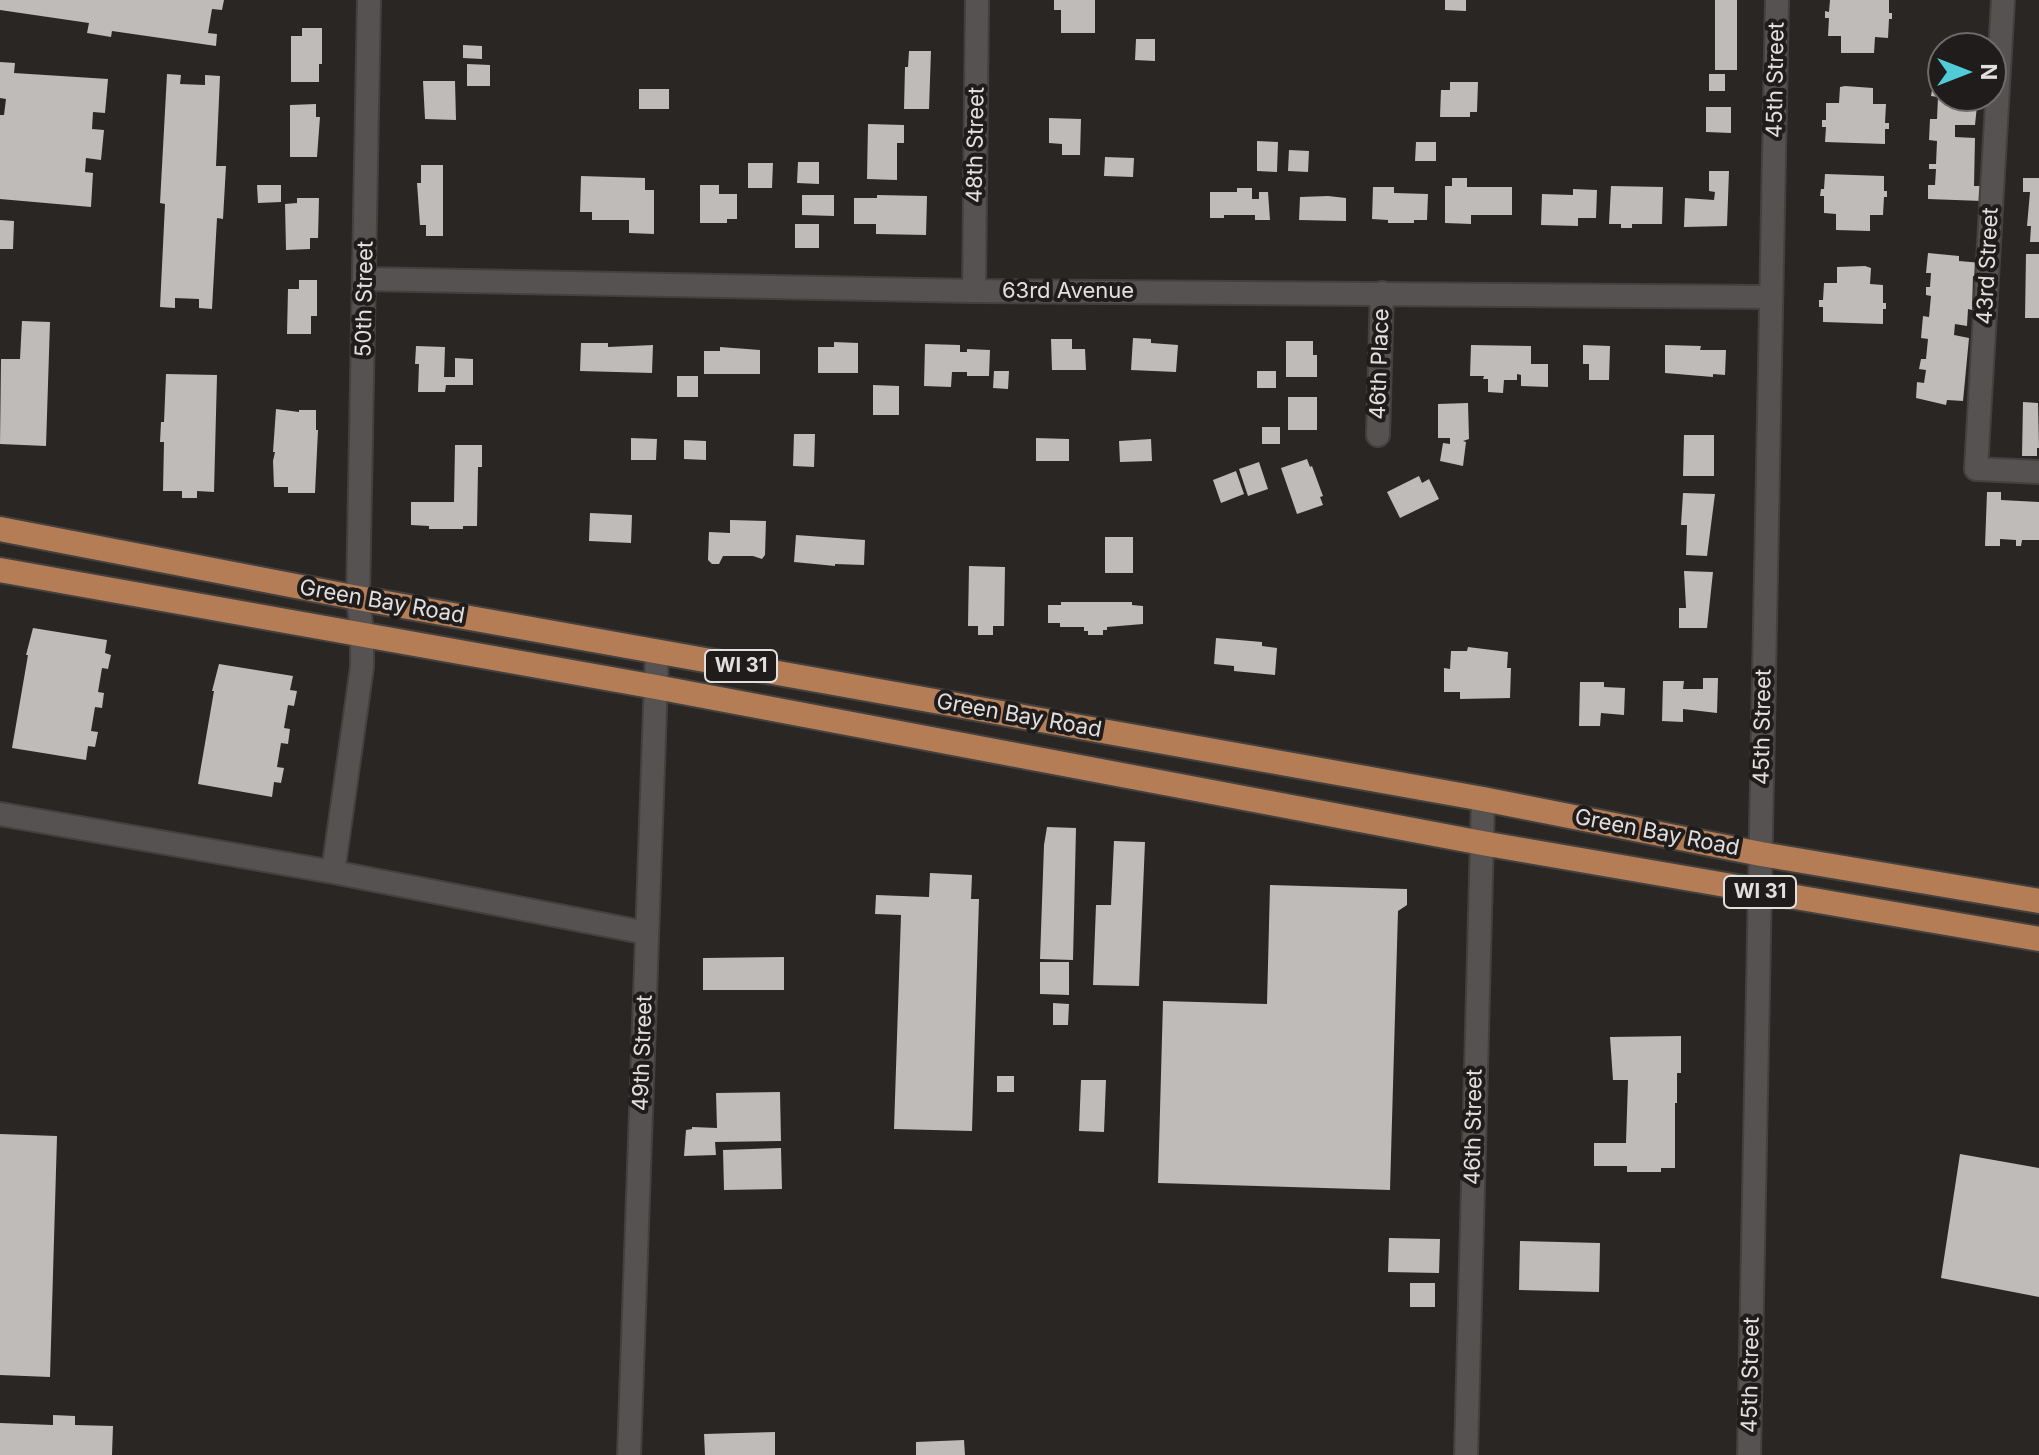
<!DOCTYPE html>
<html>
<head>
<meta charset="utf-8">
<style>
	body { margin:0 }
	#map { position:relative; width:2039px; height:1455px; overflow:hidden; background:#292624; font-family:Inter,sans-serif }
	canvas { display:block }
	.north { position:absolute; left:1927px; top:32px; width:80px; height:80px; box-sizing:border-box; background:#1f1c1b; border:2px solid #6d6a69; border-radius:50%; rotate:90deg; font-size:22px; font-weight:700; line-height:32px; text-align:center; color:#e2e0df }
	.north::after { content:''; display:block; margin:auto; width:28px; height:36px; background:#52cbd8; clip-path:polygon(50% 0,100% 100%,50% 72%,0 100%) }
</style>
</head>
<body>
<div id="map">
<canvas width="2039" height="1455"></canvas>
<div class="north">N</div>
</div>
<script>
const c = document.querySelector('canvas').getContext('2d');
c.lineJoin = 'round';
function fillPath(path, color) {
  c.fillStyle = color;
  c.fill(path, 'evenodd');
}
function strokePath(path, color, width, dash) {
  c.strokeStyle = color;
  c.lineWidth = width;
  c.lineCap = dash ? 'butt' : 'round';
  c.setLineDash(dash || []);
  c.stroke(path);
}
function drawText(font, color, halo, rows, align = 'center') {
  c.font = font + ' Inter,sans-serif';
  c.lineWidth = 8;
  c.setLineDash([]);
  c.textBaseline = 'middle';
  c.strokeStyle = halo;
  c.fillStyle = color;
  for (const [text, x, y, turn = 0] of rows) {
    c.save();
    c.translate(x, y);
    c.rotate((+turn || 0) * Math.PI / 180);
    c.textAlign = isNaN(turn) ? turn : align;
    if (halo) c.strokeText(text, 0, 0);
    c.fillText(text, 0, 0);
    c.restore();
  }
}
fillPath(new Path2D(`
	M0 0H224L222 10 212 9 208 33 217 34 216 46 112 31 111 37 87 33 89 23 0 10Z
	M1054 0H1095V33H1061V10H1054Z
	M1445 0H1466V11L1445 10Z
	M1715 0H1737V70H1715Z
	M1830 0H1889V13H1892V19H1889L1888 38 1875 37 1874 53H1841V36H1828L1829 18H1825V11L1829 12Z
	M302 28H322V64H319V82H291V36H302Z
	M1136 39H1155V61L1135 60Z
	M463 45 482 46V59L463 58Z
	M909 51H931L929 109H904L905 67H908Z
	M1932 60H1943V96H1978L1975 125H1955V137L1975 138 1974 186H1982V201L1928 199V185H1935L1936 169H1929V164H1936L1937 141 1929 140 1930 119H1937L1938 97 1931 96 1932 90H1938L1939 74H1932Z
	M0 62 15 63 14 73 108 79 105 113 93 112 92 129 104 130 101 160 86 158 85 172 93 173 91 207 0 199V115H4L6 99 0 98Z
	M467 64 490 65V86H467Z
	M167 74 181 75 180 84 205 85V75L220 76 216 166H226L223 219 217 218 212 309 199 308V299L175 298V308L160 307 165 204 160 203Z
	M1709 74H1725V91H1709Z
	M423 81H455L456 120 425 119Z
	M1450 82H1478L1477 112H1470V117H1440L1441 90H1450Z
	M1845 86 1873 88V104H1886L1885 123H1889V129H1885V144L1825 142 1826 127H1822V120H1826V103H1839L1840 87Z
	M639 89H669V109H639Z
	M316 104V117H320L317 157H290V105Z
	M1706 107H1731V133L1706 132Z
	M1049 118 1081 119 1080 155H1062V144L1049 143Z
	M868 124 904 125V143H897V180L867 179Z
	M1257 141 1278 142 1277 172 1257 171Z
	M1416 142H1436V161H1415Z
	M1289 150 1309 151 1308 172 1288 171Z
	M1105 157 1134 158 1133 177 1104 176Z
	M798 162H819V184L797 183Z
	M748 163H773L772 188H748Z
	M421 165H443V236H426V225H420L417 183H421Z
	M1709 171H1729L1727 226 1684 227 1685 198 1714 200 1715 192 1709 191Z
	M1825 174 1884 176V191H1887V197H1884L1883 215H1870V231L1836 230V214L1824 213V196H1820L1821 189H1824Z
	M581 176 645 178V190H654V234L629 233V220H592V212H580Z
	M1452 178H1467V187H1512V215H1471V224L1445 223V186H1452Z
	M2023 178H2039V242H2030L2031 226H2027L2030 192H2023Z
	M257 185H281V202L258 203Z
	M700 185H719V194H737V219H727V223H700Z
	M1611 186 1663 187 1662 224H1632V228H1621V224H1609Z
	M1373 187H1394V193L1428 194 1427 220H1414V223H1388V220L1372 219Z
	M1237 188H1252V199H1259V192H1268L1270 220H1255V215H1224V218H1210V192H1237Z
	M1573 189 1597 190 1596 218H1578V226L1541 225 1542 194 1573 195Z
	M802 195H834V216L802 215Z
	M877 195 927 196 926 235 876 234V224H854V198H877Z
	M1328 196 1346 198V221L1299 220 1300 197Z
	M297 198H319L318 238H310V249L286 250 285 204 297 203Z
	M0 220 14 221 13 249H0Z
	M795 224H819V248H795Z
	M1928 253 1959 256V261L1982 263 1980 277 1973 276 1972 310 1968 309 1967 326 1955 324 1954 335 1969 338 1963 401 1947 400 1946 405 1916 398 1917 382 1924 383 1926 370 1919 369 1921 359H1926L1928 339 1921 338 1923 316 1929 317 1931 296 1926 295V287H1930L1931 273H1926Z
	M2026 254H2039V318H2025Z
	M1865 266 1871 268 1870 284 1883 285V303H1886V309H1883V324L1823 322V307H1819V300H1823L1824 283H1837V267Z
	M299 280H317V316H311V334H287L288 289H299Z
	M22 321 50 322 46 446 0 444 1 359H20Z
	M1133 338 1151 339V343L1178 345 1176 372 1131 370Z
	M1051 339H1072V349H1085L1086 370H1052Z
	M1286 341H1313V355H1317V377H1286Z
	M834 342 858 343V373H818V347H834Z
	M581 343H608V347L653 345 652 373 580 371Z
	M925 344 960 345V352H967V349L990 350 989 376H967V372H952L951 387 924 386Z
	M1471 345 1531 346V364H1548V387L1521 386V375L1517 374V380H1504L1503 393 1488 392V379H1483L1484 376H1470Z
	M1583 345 1610 346 1609 380H1589V364H1583Z
	M1665 345 1701 346 1700 350H1726L1725 375 1713 374V377L1665 373Z
	M416 346 445 347 444 377H455V358L473 359V385H446L445 392H418L419 364H415Z
	M720 347 760 350V374H704V351H720Z
	M994 371H1009L1008 389 993 388Z
	M1257 371H1276V388H1257Z
	M166 374 217 375 214 492 197 491V498H182V491H163L164 442H160L161 422H164Z
	M677 376H698V397H677Z
	M873 385 899 386V415H873Z
	M1288 397H1317V430H1288Z
	M2023 402 2038 403 2039 448H2037V456H2022Z
	M1468 403 1469 439 1463 441 1466 442 1463 466 1440 461 1443 443 1450 444V438H1438V404Z
	M276 409 299 412V410H316V430H318L315 493H288V487H274L273 461 275 452H273Z
	M1262 427H1280V444H1262Z
	M794 434H815L814 467 793 466Z
	M1684 435H1714V476H1683Z
	M631 438 657 439 656 460H631Z
	M1036 438 1069 439V461H1036Z
	M1151 439 1152 461 1120 462 1119 441Z
	M684 440 706 441V460L684 459Z
	M455 445H482V467H478L477 526H463V529H429V526L411 525V502H454Z
	M1307 459 1310 467 1312 466 1323 496 1320 497 1323 505 1297 514 1281 468Z
	M1259 462 1268 489 1248 496 1239 469Z
	M1236 471 1244 494 1221 503 1213 480Z
	M1419 476 1422 483 1429 479 1439 499 1400 518 1387 492Z
	M1987 492H2001V500L2039 502V540H2022L2021 546H2016V540L2000 539V546H1985Z
	M1683 493 1715 494 1707 556 1686 555 1687 525H1681Z
	M590 513 632 515 631 543 589 541Z
	M730 520 766 521 765 555 762 559 753 556H723L719 564H712L708 560 709 532 730 533Z
	M796 535 865 540 864 565 835 564V566L794 562Z
	M1105 537H1133V573H1105Z
	M969 566 1005 567 1004 626H993V635H978V626H968Z
	M1684 571 1713 572 1707 628H1679V608H1686Z
	M1061 602H1132V605L1143 606V624L1107 627V630H1103V635H1088V631H1084V627H1060V623H1048V605H1061Z
	M33 628 107 640 105 653 111 655 108 669 102 668 98 692 104 693 102 708 95 707 91 731 98 732 95 747 88 746 86 760 12 748 28 655H26Z
	M1216 638 1262 642V646L1277 648 1275 675 1234 671V666L1214 664Z
	M1468 647 1508 652 1507 668H1511L1510 698 1460 699V692H1444V668L1450 669 1451 651H1467Z
	M219 664 293 676 290 690 297 691 294 706 288 705 284 728 290 729 288 744 281 743 277 767 284 768 281 783 274 782 272 797 198 784 214 691H212Z
	M1703 678H1718L1717 713 1683 709V722L1662 721 1663 681H1684L1683 689H1703Z
	M1580 682H1604V687L1625 688 1624 715 1601 713 1600 726H1579Z
	M1047 827 1076 828 1073 960 1040 959 1044 845Z
	M1114 841 1145 842 1139 986 1093 985 1096 905H1111Z
	M930 873 972 875 971 899H979L972 1131 894 1129 901 915 875 914 876 895 929 897Z
	M1270 885 1407 889V905L1398 911 1390 1190 1158 1183 1163 1001 1267 1004Z
	M784 957V990H703V958Z
	M1040 962H1069V995L1040 994Z
	M1053 1003 1069 1004 1068 1025H1053Z
	M1681 1036V1073H1677V1103H1675V1168H1661V1172H1627V1166H1594V1143H1626L1628 1080H1613L1610 1037Z
	M997 1076H1014V1092H997Z
	M1081 1080H1106L1104 1132 1079 1131Z
	M780 1092 781 1141 715 1142 716 1155 684 1156 686 1130 692 1129V1127L717 1128 716 1093Z
	M0 1134 57 1136 50 1377 0 1375Z
	M781 1148 782 1189 724 1190 723 1150Z
	M1960 1154 2039 1168V1297L1941 1278Z
	M1389 1238 1440 1239 1439 1273 1388 1272Z
	M1520 1241 1600 1243 1599 1292 1519 1290Z
	M1410 1283H1435V1307H1410Z
	M53 1415 75 1416V1425L113 1426 112 1455H0V1423L53 1425Z
	M775 1432V1455H705L704 1434Z
	M964 1440 965 1455H916V1442Z`), '#bebbb9');
const minor = new Path2D(`
	M2003 0 1976 469 2039 472
	M365 279 974 291 1771 297
	M974 291 977 0
	M1378 435 1382 293
	M0 814 333 872 647 933
	M333 872 362 667V633L358 598 369 0
	M629 1455 657 651
	M1466 1455 1483 799
	M1749 1455 1777 0`);
const major = new Path2D(`
	M0 529 358 598 1483 799 1761 854 2039 901
	M0 570 656 687 1482 843 2039 939`);
strokePath(minor, '#434140', 26);
strokePath(major, '#434140', 28);
strokePath(minor, '#555251', 22);
strokePath(major, '#b57d55', 24);
for (const [x, y, w] of [
	[741,666,72],
	[1760,892,72]
]) {
  const box = new Path2D();
  box.roundRect(x - w / 2, y - 16, w, 32, 6);
  c.fillStyle = '#1f1c1b';
  c.fill(box);
  strokePath(box, '#e2e0df', 2);
}
drawText('bold 20px', '#e2e0df', null, [
	["WI 31",741,666],
	["WI 31",1760,892]
]);
drawText('22px', '#e2e0df', '#1f1c1b', [
	["45th Street",1776,80,-89],
	["48th Street",976,145,-89],
	["43rd Street",1988,266,-87],
	["63rd Avenue",1068,291],
	["50th Street",365,299,-89],
	["46th Place",1380,364,-88],
	["Green Bay Road",382,602,10],
	["Green Bay Road",1019,716,10],
	["45th Street",1763,727,-89],
	["Green Bay Road",1657,833,11],
	["49th Street",643,1053,-88],
	["46th Street",1474,1127,-89],
	["45th Street",1751,1375,-89]
]);
</script>
</body>
</html>
